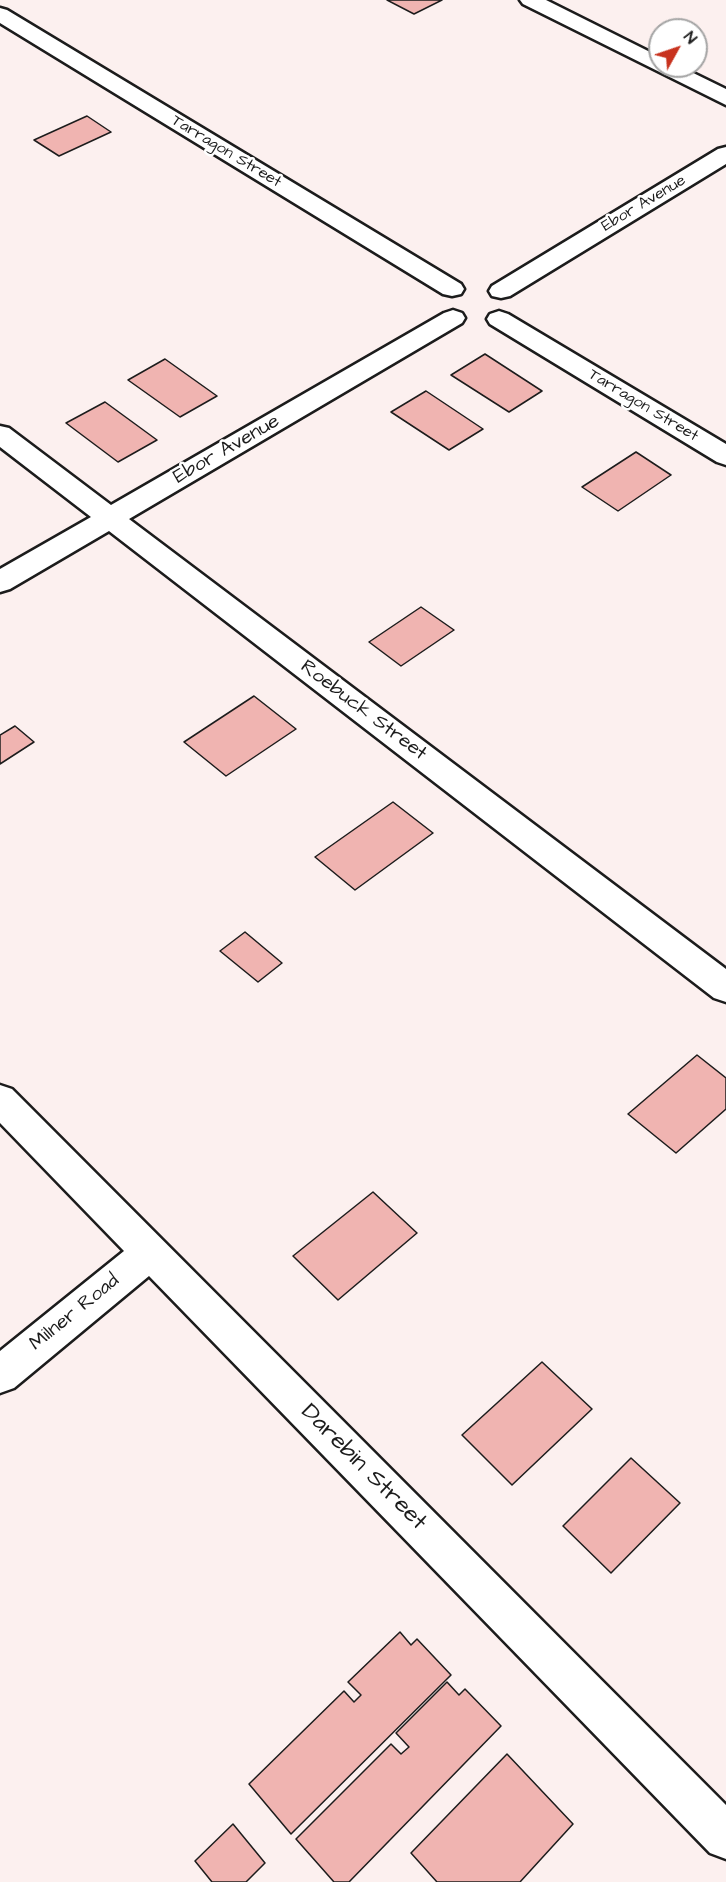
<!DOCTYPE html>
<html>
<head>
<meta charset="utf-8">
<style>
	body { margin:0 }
	#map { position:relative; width:726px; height:1882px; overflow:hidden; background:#fcf0ef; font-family:"Architects Daughter",sans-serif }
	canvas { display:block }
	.north { position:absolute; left:648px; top:18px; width:60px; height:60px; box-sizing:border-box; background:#fff; border:2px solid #a4a4a4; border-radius:50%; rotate:50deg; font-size:16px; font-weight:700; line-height:24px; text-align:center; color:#1c1c1c }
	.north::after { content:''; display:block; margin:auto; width:21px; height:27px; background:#c8321e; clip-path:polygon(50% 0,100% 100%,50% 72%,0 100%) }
</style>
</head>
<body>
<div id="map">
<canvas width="726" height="1882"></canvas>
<div class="north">N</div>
</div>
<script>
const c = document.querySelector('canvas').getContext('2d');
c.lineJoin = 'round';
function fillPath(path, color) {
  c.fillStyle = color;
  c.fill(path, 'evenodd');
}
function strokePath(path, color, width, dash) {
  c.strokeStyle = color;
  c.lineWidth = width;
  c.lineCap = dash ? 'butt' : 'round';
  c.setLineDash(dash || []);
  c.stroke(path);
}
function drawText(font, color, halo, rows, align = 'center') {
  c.font = font + ' "Architects Daughter",sans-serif';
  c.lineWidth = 5;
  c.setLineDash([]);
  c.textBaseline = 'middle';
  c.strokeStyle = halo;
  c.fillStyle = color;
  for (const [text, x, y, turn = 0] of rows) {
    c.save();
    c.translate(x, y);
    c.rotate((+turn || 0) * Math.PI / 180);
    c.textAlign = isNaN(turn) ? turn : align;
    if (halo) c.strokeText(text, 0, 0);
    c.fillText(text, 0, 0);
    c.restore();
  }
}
const building = new Path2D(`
	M387 0H442L414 14Z
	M87 116 111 132 59 156 34 140Z
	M485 354 542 391 509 412 451 375Z
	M165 359 217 396 180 417 128 380Z
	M426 391 483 429 449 450 391 412Z
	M105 402 157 440 118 462 66 423Z
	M636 452 671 475 618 511 582 487Z
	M421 607 454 630 401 666 369 642Z
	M254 696 296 729 226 776 184 742Z
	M15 726 34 742 0 764V735Z
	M393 802 433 833 355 890 315 857Z
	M245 932 282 963 258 982 220 951Z
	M697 1055 726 1078V1109L676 1153 628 1114Z
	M373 1192 417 1233 338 1300 293 1256Z
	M542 1362 592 1409 512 1485 462 1435Z
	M631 1458 680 1503 611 1573 563 1526Z
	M400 1632 411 1645 417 1639 451 1675 291 1834 249 1784 344 1691 354 1702 361 1695 348 1682Z
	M447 1682 459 1695 465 1689 501 1726 349 1882H334L296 1839 391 1744 401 1754 409 1747 396 1733Z
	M507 1754 573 1824 520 1882H437L411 1853Z
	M233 1824 265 1863 246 1882H212L195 1861Z`);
fillPath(building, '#f0b4b1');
strokePath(building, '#1c1c1c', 1.5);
const minor = new Path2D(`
	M520 0H546L660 57V66H679L726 89V105L523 4Z
	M0 8 7 10 461 284 464 289 461 294 452 296 443 294 0 23Z
	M726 147V164L510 296 501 298 492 296 489 291 492 286 718 149Z
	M453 310 462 313 465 318 462 323 129 519 726 969V1002L714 998 109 531 10 589 0 592V569L91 517 0 447V426L9 428 111 505 444 313Z
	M499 311 508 314 726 444V465L717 462 490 324 487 319 490 314Z
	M0 1085 12 1089 726 1805V1859L710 1853 149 1276 14 1388 0 1393V1351L124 1251 0 1123Z`);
strokePath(minor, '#1c1c1c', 5);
fillPath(minor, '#fff');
drawText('16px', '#1c1c1c', '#fff', [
	["Tarragon Street",226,152,31],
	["Ebor Avenue",644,204,-31],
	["Tarragon Street",643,406,31]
]);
drawText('20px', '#1c1c1c', '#fff', [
	["Ebor Avenue",227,450,-30],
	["Roebuck Street",363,711,37],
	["Milner Road",75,1313,-39]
]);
drawText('24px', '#1c1c1c', '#fff', [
	["Darebin Street",363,1468,45]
]);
</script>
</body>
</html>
